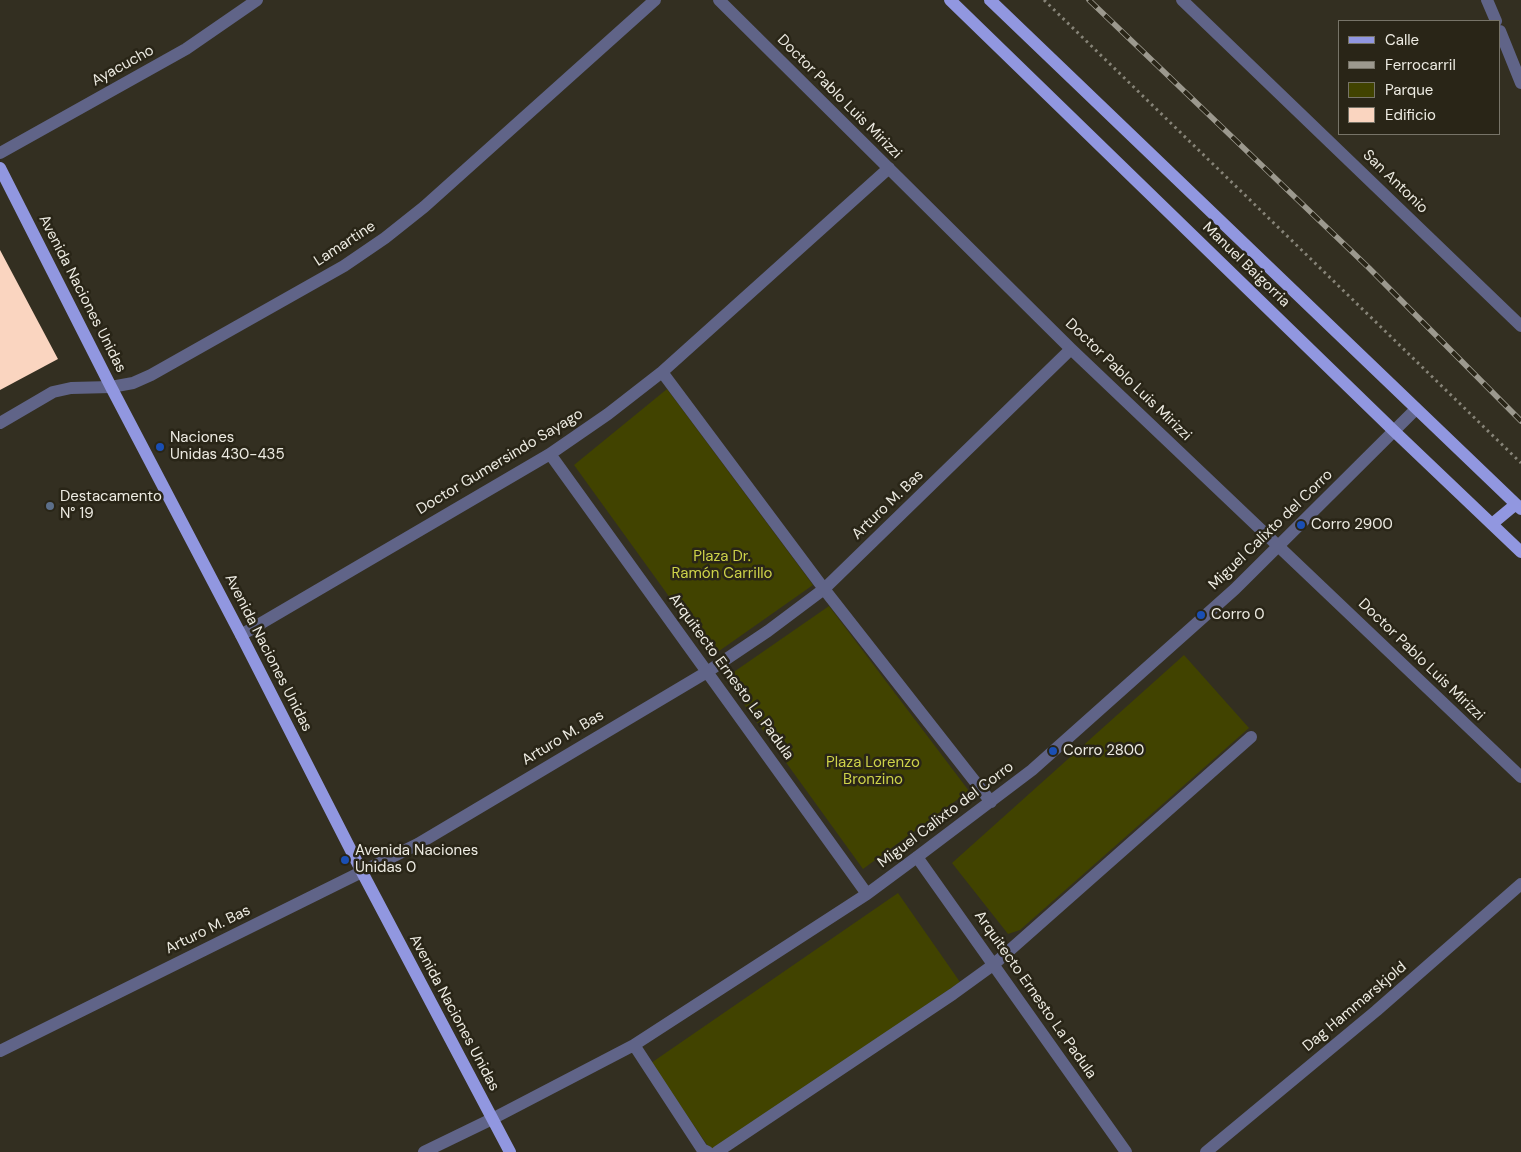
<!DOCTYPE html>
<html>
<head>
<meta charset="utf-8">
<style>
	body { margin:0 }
	#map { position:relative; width:1521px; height:1152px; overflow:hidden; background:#332f21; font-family:"DM Sans",sans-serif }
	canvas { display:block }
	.legend { position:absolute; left:1338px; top:20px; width:162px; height:115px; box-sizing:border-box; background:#292517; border:1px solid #777468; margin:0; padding:6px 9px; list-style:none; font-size:15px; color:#edebe2 }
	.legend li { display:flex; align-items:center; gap:10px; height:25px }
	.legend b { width:25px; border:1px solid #777468 }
</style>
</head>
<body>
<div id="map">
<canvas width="1521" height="1152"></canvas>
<ul class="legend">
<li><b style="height:6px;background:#9197e0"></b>Calle</li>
<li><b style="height:6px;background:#9c998e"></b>Ferrocarril</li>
<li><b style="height:14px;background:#414300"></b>Parque</li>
<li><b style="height:14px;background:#fad5c0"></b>Edificio</li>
</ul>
</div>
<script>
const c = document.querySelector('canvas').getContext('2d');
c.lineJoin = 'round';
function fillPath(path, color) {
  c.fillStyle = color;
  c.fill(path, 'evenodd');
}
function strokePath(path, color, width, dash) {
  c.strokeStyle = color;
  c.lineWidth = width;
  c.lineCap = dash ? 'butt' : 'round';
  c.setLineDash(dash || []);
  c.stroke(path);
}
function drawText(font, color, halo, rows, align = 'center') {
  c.font = font + ' "DM Sans",sans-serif';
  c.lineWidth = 5;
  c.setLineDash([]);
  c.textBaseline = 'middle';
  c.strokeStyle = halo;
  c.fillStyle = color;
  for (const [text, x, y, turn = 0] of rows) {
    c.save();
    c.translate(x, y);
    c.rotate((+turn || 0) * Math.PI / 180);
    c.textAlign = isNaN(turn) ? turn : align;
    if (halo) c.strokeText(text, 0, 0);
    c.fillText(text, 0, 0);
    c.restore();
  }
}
fillPath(new Path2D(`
	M667 389 813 585 712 656 574 465Z
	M829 606 969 791 863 869 725 678Z
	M1184 655 1249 728 1020 930 1008 934 952 863Z
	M898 893 960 982 712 1152 651 1063Z`), '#414300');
fillPath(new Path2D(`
	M0 250 58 359 0 390Z`), '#fad5c0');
strokePath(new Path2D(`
	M1044 0 1521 463`), '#878478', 3, [2.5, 4]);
strokePath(new Path2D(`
	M719 0 1071 349 1521 777
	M1182 0 1521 326
	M1487 0 1496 21
	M1500 31 1521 83
	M0 153 186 49 257 0
	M662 372 824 589 991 802
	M0 423 53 392 71 388 111 387 133 383 151 375 344 266 385 238 424 207 655 0
	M550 454 867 894
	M241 635 550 454 608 414 662 372 889 168
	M917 857 1126 1152
	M634 1045 702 1149 708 1152
	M0 1051 418 844 707 672 768 631 824 589 1071 349
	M424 1152 492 1119 634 1045 867 894 917 857 1032 770 1235 589 1416 409
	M717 1152 953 994 993 965 1251 737
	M1206 1152 1376 1011 1521 884`), '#606488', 12);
strokePath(new Path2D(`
	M950 0 1394 431 1521 552
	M990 0 1521 509
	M0 168 111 387 241 635 362 872 510 1152
	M1492 524 1516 504`), '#9197e0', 12);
const rail = new Path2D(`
	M1089 0 1369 268 1521 421`);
strokePath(rail, '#9c998e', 5.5);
strokePath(rail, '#292517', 4, [11]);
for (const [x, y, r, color] of [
	[160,447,5,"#1a4fb4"],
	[50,506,5,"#5c6f8a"],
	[1301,525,5,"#1a4fb4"],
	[1201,615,5,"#1a4fb4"],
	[1053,751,5,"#1a4fb4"],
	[345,860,5,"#1a4fb4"]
]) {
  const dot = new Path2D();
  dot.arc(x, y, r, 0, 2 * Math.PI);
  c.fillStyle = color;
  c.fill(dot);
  strokePath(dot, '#292517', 2);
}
drawText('15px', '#edebe2', '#292517', [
	["Ayacucho",123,66,-29],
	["Doctor Pablo Luis Mirizzi",839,97,45],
	["San Antonio",1395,182,44],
	["Lamartine",345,244,-33],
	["Manuel Baigorria",1246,265,44],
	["Avenida Naciones Unidas",82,294,63],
	["Doctor Pablo Luis Mirizzi",1128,380,44],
	["Doctor Gumersindo Sayago",500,462,-31],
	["Arturo M. Bas",888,505,-44],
	["Miguel Calixto del Corro",1271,530,-44],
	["Avenida Naciones Unidas",268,653,63],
	["Doctor Pablo Luis Mirizzi",1421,660,44],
	["Arquitecto Ernesto La Padula",731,677,54],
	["Arturo M. Bas",563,738,-31],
	["Miguel Calixto del Corro",946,815,-37],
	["Arturo M. Bas",208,930,-26],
	["Arquitecto Ernesto La Padula",1035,995,55],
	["Dag Hammarskjold",1355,1007,-40],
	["Avenida Naciones Unidas",454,1013,62]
]);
drawText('15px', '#edebe2', '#292517', [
	["Naciones",170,438],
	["Unidas 430-435",170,455],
	["Destacamento",60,497],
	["N° 19",60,514],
	["Corro 2900",1311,525],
	["Corro 0",1211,615],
	["Corro 2800",1063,751],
	["Avenida Naciones",355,851],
	["Unidas 0",355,868]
], 'left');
drawText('15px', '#cdd249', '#292517', [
	["Plaza Dr.",722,557],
	["Ramón Carrillo",722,574],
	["Plaza Lorenzo",873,763],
	["Bronzino",873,780]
]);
</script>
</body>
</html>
